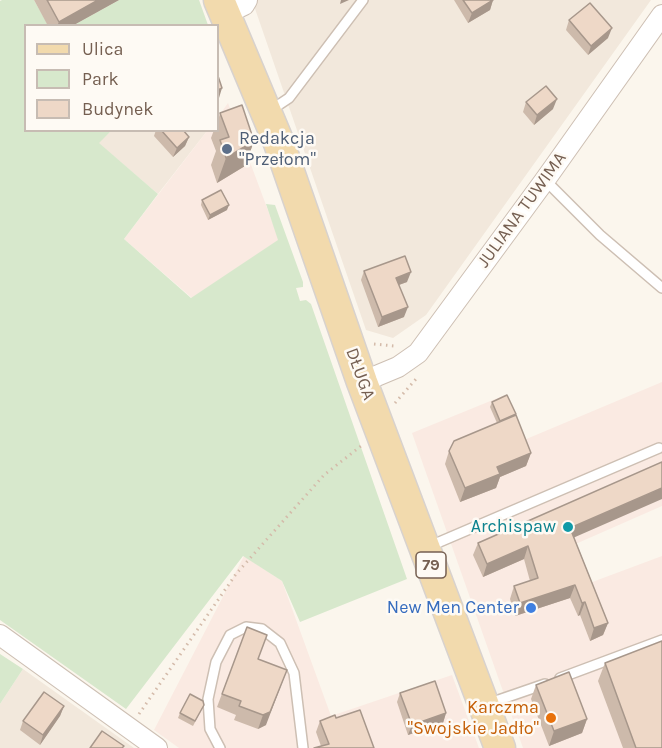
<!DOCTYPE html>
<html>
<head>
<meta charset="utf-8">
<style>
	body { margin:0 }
	#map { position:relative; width:662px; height:748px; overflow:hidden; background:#fbf6ed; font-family:Karla,sans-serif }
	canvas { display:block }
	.legend { position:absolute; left:24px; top:24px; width:195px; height:108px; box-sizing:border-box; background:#fefaf4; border:2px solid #c7bcb3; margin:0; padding:8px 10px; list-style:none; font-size:18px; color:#755f51 }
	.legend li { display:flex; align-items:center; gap:12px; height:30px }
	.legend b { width:30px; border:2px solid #c7bcb3 }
</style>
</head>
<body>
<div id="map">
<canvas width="662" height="748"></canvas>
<ul class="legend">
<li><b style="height:8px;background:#f2daad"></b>Ulica</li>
<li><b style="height:16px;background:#d7e8cc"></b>Park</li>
<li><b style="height:16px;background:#eed8c7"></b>Budynek</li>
</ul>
</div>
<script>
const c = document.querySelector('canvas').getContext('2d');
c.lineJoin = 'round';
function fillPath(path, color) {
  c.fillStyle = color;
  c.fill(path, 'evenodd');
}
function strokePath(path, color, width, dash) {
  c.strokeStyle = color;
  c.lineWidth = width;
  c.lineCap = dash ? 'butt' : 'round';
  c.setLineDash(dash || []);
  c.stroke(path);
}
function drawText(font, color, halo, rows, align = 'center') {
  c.font = font + ' Karla,sans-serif';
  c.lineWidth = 5;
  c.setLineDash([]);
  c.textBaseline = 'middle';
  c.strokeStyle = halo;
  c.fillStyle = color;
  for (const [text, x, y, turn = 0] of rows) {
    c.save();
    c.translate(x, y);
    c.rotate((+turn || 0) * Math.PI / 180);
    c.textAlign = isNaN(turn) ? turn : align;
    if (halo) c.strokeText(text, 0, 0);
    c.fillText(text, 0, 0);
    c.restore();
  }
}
fillPath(new Path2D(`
	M252 0H651L426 315 393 338 366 330Z
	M111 131H207L158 194 98 143Z
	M23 669 134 748H0V704Z`), '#f2e8dc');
fillPath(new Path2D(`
	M228 103 279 240 192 298 124 239 207 131 218 130V117Z
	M662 382V506L571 546 587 584 662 556V748H523L412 433 505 395 524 440Z
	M244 556 282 581 331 716 452 675 479 748H179L154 730Z`), '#faeae2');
fillPath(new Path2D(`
	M2 0H34L48 25 26 26V130L111 131 99 143 158 194 124 239 191 298 278 240 266 204 275 205 303 282V287L296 288 300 301 306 300 311 304 407 579 300 622 282 581 243 556 126 709 0 620V1Z
	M119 0H199L208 25 72 26Z
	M0 654 23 669 0 704Z`), '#d7e8cc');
const service = new Path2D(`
	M271 110 289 98 363 0
	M545 180 600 235 662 288
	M430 546 659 448
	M560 678 662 640
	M487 704 545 684
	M220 748 210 729 208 699 216 662 230 635 246 627 262 629 280 643 294 673 303 748`);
const minor = new Path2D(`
	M225 14 244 5 247 0
	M362 382 398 367 418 353 545 180 662 15
	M0 635 157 748`);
const primary = new Path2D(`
	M219 0 279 143 362 382 500 748`);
strokePath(service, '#cdbfb3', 12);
strokePath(minor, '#cdbfb3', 22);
strokePath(primary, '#d8d2ce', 33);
strokePath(new Path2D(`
	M374 344 394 346
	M395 403 416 379
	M139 714 236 574 324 475 361 446`), '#d4bbaa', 3, [1.5, 4.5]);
strokePath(service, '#fff', 9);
strokePath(minor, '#fff', 20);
strokePath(primary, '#f2daad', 30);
fillPath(new Path2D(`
	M34 0H119L72 26H48Z
	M454 0H493L490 10 468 23Z
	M569 20 608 38 588 55 566 30Z
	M526 102 553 109 534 125 523 112Z
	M220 113 254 141 245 166 217 183 211 165 216 151 211 138 214 130H218V121Z
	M156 130H183L189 137 185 146 173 157 154 136Z
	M202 200 227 210 208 220 201 205Z
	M364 271 407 282 399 285 404 317 378 327 361 280Z
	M492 402 531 453 526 466 500 477 496 488 460 502 445 464 449 451 497 423 490 407Z
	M574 537 608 623 603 635 590 641 580 615 578 616 570 598 515 616 510 599 514 586 530 581 524 559 483 577 473 555 478 543Z
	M247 627 258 659 266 725 258 729 234 720 236 715 217 707Z
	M605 663 662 748H623L598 681Z
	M536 685 587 719 582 733 549 746 531 699Z
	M400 693 446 713 443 723 408 735 397 702Z
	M204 705 193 726 178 718 180 713Z
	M64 706 60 716 40 745 20 730 23 721Z
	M336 718 374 748 321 746 316 732 320 721Z`), '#cdbaab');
fillPath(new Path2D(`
	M98 0H119L72 26H57L59 22Z
	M341 0H349L340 4Z
	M493 0 490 10 468 23 472 13Z
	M612 28 608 38 588 55 591 46Z
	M222 88 219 98H218V90Z
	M557 99 553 109 534 125 537 115Z
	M189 137 185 146 173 157 177 148Z
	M254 141 245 166 217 183 226 158Z
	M229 205 227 210 208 220 210 215Z
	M411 272 407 282 393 287 396 278Z
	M408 307 404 317 378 327 382 317Z
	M531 453 526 466 500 477 496 488 460 502 465 488 497 467Z
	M662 488V499L566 541 570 528Z
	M528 546 524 559 483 577 487 564Z
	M575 585 570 598 515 616 520 603Z
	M585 602 580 615 578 616 582 603Z
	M608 623 603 635 590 641 594 628Z
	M287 670 266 725 258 729 263 715Z
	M64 706 60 716 40 745 43 735Z
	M446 713 443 723 408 735 412 725Z
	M587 719 582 733 549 746 554 731Z`), '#a7978b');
const building = new Path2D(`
	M47 0H98L59 22Z
	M463 0H493L472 13Z
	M590 3 612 28 591 46 569 20Z
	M218 76 222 88 218 90Z
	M546 86 557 99 537 115 526 102Z
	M242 105 254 141 226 158 220 140 229 137 220 113Z
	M161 130H183L189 137 177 148Z
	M221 190 229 205 210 215 202 200Z
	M405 256 411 272 396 278 408 307 382 317 364 271Z
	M507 395 516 414 500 421 492 402Z
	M516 415 531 453 497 467 500 474 465 488 449 451 454 441Z
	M662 462V488L570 528 608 623 594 628 585 602 582 603 575 585 520 603 514 586 538 578 528 546 487 564 478 543Z
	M247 627 267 635 258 659 287 670 270 712 263 715 239 706 241 701 222 694Z
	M662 641V748H636L605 663Z
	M569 672 587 719 554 731 536 685Z
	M435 681 446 713 412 725 400 693Z
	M44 692 64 706 43 735 23 721Z
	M190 694 203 701 204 705 195 721 180 713Z
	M360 710 374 748H314L329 744 320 721 335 715 336 718Z
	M102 731 124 746 122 748H90Z`);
fillPath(building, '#eed8c7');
strokePath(building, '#a7978b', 1.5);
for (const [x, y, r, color] of [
	[227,149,6,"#5c6f8a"],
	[568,527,6,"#0f9aa8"],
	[531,608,6,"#3f7fe0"],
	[551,718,6,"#e8710a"]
]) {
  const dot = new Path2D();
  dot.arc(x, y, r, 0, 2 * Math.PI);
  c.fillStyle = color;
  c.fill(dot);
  strokePath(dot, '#fefaf4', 2);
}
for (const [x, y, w] of [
	[431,565,30]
]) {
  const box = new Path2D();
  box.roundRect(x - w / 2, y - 13, w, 26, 4.5);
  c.fillStyle = '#fefaf4';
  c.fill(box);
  strokePath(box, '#755f51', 1.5);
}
drawText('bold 16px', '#755f51', null, [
	["79",431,565]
]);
drawText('18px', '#4e5e75', '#fefaf4', [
	["Redakcja",239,139],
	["\"Przełom\"",239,160]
], 'left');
drawText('18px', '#755f51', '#fefaf4', [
	["JULIANA TUWIMA",522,210,-54],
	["DŁUGA",360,374,70]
]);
drawText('18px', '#0d838f', '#fefaf4', [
	["Archispaw",556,527]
], 'right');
drawText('18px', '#366cbe', '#fefaf4', [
	["New Men Center",519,608]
], 'right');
drawText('18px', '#c56008', '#fefaf4', [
	["Karczma",539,708],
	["\"Swojskie Jadło\"",539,729]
], 'right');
</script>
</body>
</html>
